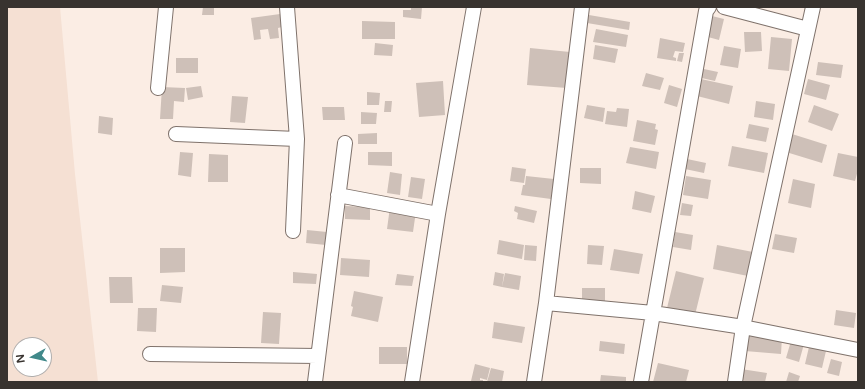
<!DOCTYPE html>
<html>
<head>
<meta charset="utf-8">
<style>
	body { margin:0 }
	#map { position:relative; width:865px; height:389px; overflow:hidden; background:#fbede4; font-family:"Varela Round",sans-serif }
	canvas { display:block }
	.frame { position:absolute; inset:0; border:8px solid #38332f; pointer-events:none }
	.north { position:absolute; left:12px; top:337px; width:40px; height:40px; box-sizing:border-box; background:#fff; border:1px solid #afadac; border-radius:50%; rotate:262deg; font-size:11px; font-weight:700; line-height:16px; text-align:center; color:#38332f }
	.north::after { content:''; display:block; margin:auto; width:14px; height:18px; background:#41898a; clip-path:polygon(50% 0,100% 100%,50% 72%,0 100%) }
</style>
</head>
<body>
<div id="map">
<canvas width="865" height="389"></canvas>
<div class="frame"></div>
<div class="north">N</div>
</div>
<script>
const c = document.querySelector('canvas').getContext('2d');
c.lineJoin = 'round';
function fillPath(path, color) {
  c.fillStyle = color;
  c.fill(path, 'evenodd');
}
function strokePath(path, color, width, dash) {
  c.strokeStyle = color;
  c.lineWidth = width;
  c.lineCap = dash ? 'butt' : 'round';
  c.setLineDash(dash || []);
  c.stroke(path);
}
fillPath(new Path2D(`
	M7 7H60L75 174 98 382H7ZM20 345H44V369H20Z`), '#f5e0d3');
fillPath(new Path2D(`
	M203 7H214V15H202Z
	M411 7H422L421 19 403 17V10H411Z
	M280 14 282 27 278 28 279 38 270 39 268 29 260 30 261 39 254 40 251 18Z
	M589 15 630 22 629 30 587 23Z
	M708 15 724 19 719 40 708 37Z
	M362 21 395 22V39H362Z
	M596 29 628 35 626 47 593 42Z
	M744 32H761L762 51 745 52Z
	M771 37 792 39 789 71 768 69Z
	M660 38 685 43 683 52 675 51 673 57 676 58V61L657 58Z
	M375 43 393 45 392 56 374 55Z
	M595 45 618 49 615 63 593 59Z
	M724 46 741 49 738 68 720 65Z
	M530 48 570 52 567 88 527 85Z
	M679 53H684L682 62 677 61Z
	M176 58H198V73H176Z
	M818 62 843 65 841 78 816 75Z
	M699 68 718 72 715 81 697 77Z
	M646 73 664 78 660 90 642 86Z
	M701 79 733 86 729 104 697 96Z
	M808 79 830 85 826 100 804 94Z
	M443 81 445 115 419 117 416 83Z
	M669 85 682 89 677 107 664 103Z
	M201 86 203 97 188 100 186 88Z
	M162 87 185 88 184 102 174 101 173 119H160Z
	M367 92 380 93 379 105H367Z
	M232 96 248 97 245 123 230 122Z
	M385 101H392L391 112H384Z
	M756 101 775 104 773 120 754 117Z
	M587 105 605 108 603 122 584 118Z
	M814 105 839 114 832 131 808 122Z
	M322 107H344L345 120H323Z
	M617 108 629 109 627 127 605 124 607 111 616 112Z
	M361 112 377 113 376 124H361Z
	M99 116 113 118 112 135 98 133Z
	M637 120 656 124 655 129 658 130 655 145 633 141Z
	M749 124 769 128 766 142 746 138Z
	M377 133V144H358V134Z
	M792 134 827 145 822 163 786 152Z
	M732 146 768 153 764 173 728 166Z
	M630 147 659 152 656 169 626 163Z
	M180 152 193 153 191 177 178 175Z
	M368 152H392V166L368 165Z
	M838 153 858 157V170L855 181 833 176Z
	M209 154 228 155V182H208Z
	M687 159 706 163 704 173 685 169Z
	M512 167 526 169 524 183 510 181Z
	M580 168H601V184L580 183Z
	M390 172 402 174 400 195 387 193Z
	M526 176 554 179 551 199 521 195 523 185H525Z
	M686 176 711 180 708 199 683 195Z
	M411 177 425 179 422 199 408 197Z
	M793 179 815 184 811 208 788 203Z
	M635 191 655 196 651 213 632 209Z
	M682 203 693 205 691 216 680 215Z
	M345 206 370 207V220L345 219Z
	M515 206 537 211 534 223 517 219 518 213 514 211Z
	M390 207 416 211 413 232 387 229Z
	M307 230 327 232 326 245 306 243Z
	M675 232 693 235 691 250 673 247Z
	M775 234 797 238 794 253 772 249Z
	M499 240 524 245 522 259 497 254Z
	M525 245 537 246 536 261 524 260Z
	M588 245 604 246 602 265 587 264Z
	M717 245 753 252 748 276 713 269Z
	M160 248H185V272L160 273Z
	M614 249 643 254 639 274 610 270Z
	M341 258 370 260 369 277 340 275Z
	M676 271 704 278 695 315 667 308Z
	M293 272 317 274 316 284 293 283Z
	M495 272 504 274 502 287 493 285Z
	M505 273 521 276 519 290 502 287Z
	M397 274 414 276 412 286 395 285Z
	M109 277H132L133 303H110Z
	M162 285 183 287 181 303 160 301Z
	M582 288H605V304H582Z
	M354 291 383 297 378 322 351 316 353 307 351 306Z
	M138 308H157L156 332 137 331Z
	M836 310 856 313 854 328 834 325Z
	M263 312 281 313 279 344 261 343Z
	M494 322 525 327 522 343 492 338Z
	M747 334 782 337 781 354 745 351Z
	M600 341 625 344 624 354 599 351Z
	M791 341 804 344 799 362 786 358Z
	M379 347H407V364H379Z
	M809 347 826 351 822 368 805 364Z
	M831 359 842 362 839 376 827 373Z
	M658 363 689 370 686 382H653Z
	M475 364 490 368 487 380 480 378V380H483V382L471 381Z
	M491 368 504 371 502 382H487Z
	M741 369 767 373 765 382H744L745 381 739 380Z
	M789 372 800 376 798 382H786Z
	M601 375 626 377V382H600Z`), '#cec0b8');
const street = new Path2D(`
	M287 7 297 139 293 231
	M724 7 808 29
	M158 88 166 7
	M176 134 297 139
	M338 195 438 214
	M546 303 653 313 743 327 858 350
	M150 354 318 356
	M315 382 345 143
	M412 382 438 214 474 7
	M534 382 546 303 582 7
	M641 382 706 11 709 7
	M735 382 743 327 813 7`);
strokePath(street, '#7f726b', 16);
strokePath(street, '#fff', 14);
</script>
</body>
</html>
